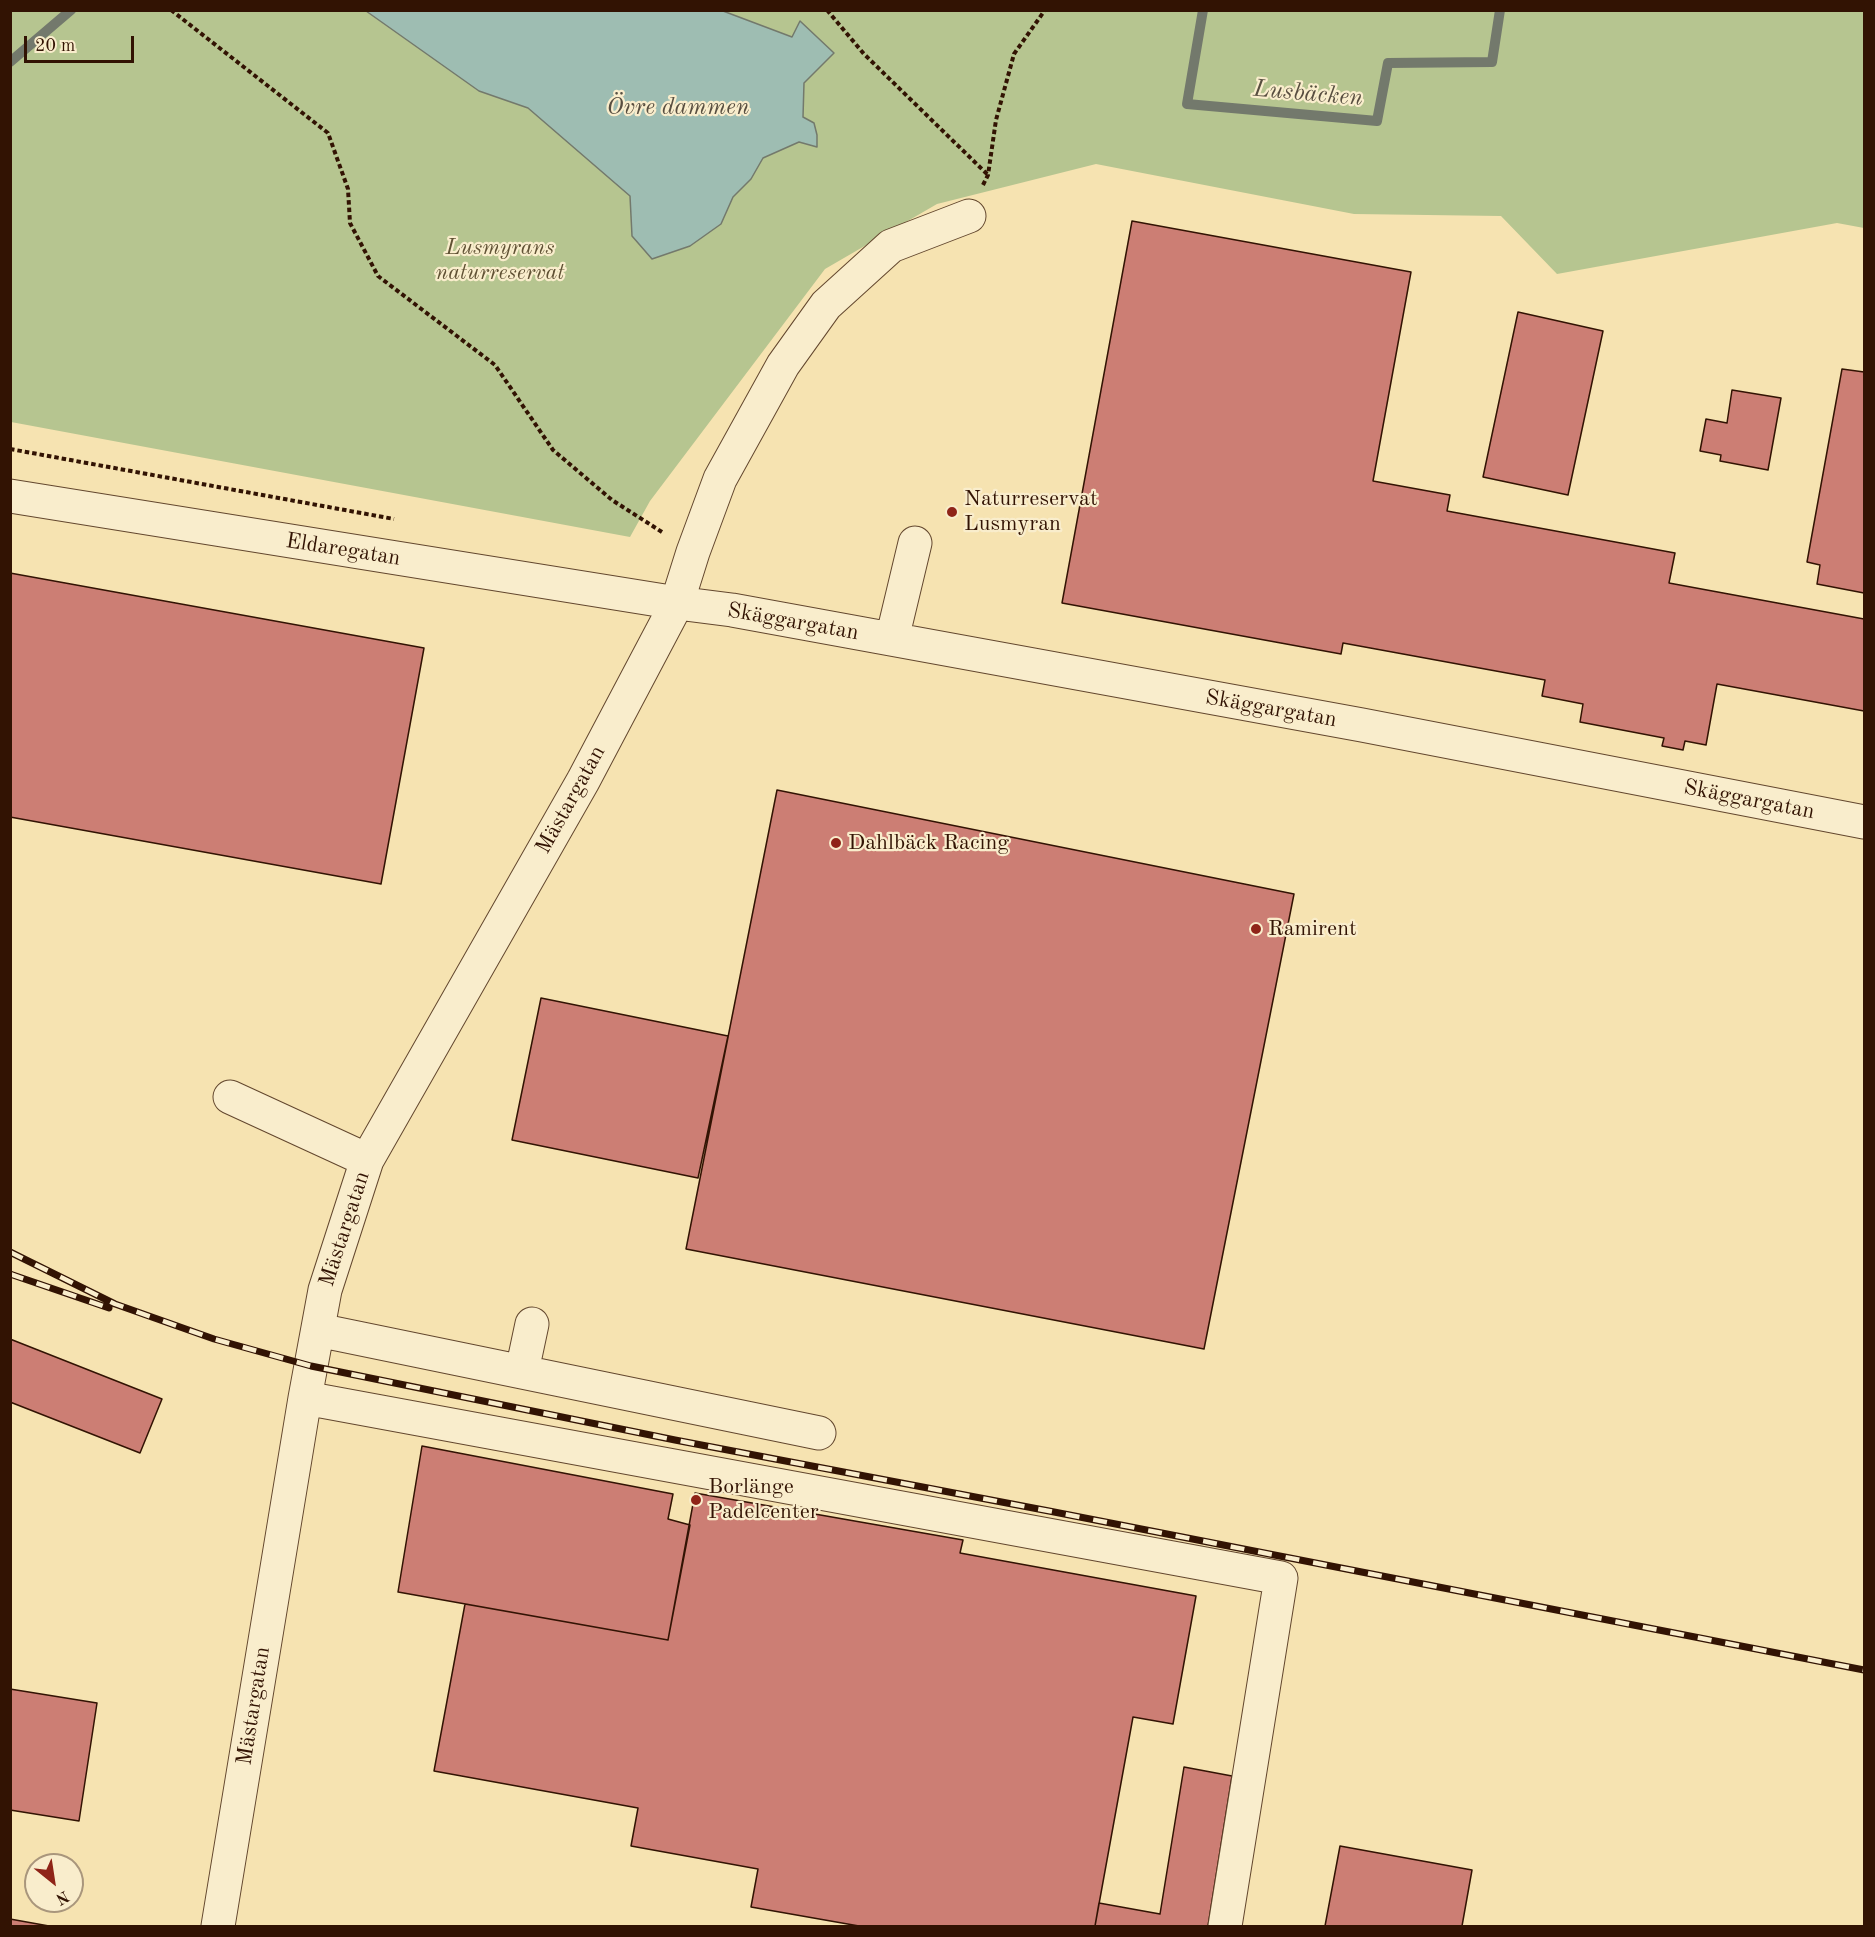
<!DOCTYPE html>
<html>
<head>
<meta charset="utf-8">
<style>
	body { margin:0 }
	#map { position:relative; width:1875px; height:1937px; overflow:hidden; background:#f6e3b1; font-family:"Old Standard TT",serif }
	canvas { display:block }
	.frame { position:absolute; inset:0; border:12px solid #321303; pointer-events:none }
	.north { position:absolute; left:24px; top:1853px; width:60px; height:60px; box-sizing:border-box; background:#f9edcc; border:2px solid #a9967c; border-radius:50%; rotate:150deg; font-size:16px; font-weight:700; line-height:24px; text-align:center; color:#321303 }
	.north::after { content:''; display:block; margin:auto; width:21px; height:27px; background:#8f2418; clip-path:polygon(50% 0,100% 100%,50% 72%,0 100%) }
	.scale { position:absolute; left:24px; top:36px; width:110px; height:27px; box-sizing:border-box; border:3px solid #321303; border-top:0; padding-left:8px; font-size:18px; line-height:21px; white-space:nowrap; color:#321303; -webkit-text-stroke:4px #f9edcc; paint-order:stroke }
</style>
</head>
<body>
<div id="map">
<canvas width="1875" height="1937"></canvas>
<div class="frame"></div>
<div class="north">N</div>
<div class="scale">20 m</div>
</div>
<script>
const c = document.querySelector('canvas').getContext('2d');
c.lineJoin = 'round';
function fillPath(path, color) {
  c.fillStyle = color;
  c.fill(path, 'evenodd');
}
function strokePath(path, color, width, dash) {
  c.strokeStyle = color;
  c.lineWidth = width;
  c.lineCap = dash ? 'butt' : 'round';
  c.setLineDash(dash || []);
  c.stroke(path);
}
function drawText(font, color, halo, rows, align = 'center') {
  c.font = font + ' "Old Standard TT",serif';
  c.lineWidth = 4.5;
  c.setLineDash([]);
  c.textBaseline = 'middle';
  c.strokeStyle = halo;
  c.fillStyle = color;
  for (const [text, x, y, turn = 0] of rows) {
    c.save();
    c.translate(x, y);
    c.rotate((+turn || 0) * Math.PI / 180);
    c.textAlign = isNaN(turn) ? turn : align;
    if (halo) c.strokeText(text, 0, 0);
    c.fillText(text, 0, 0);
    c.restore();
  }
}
fillPath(new Path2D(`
	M10 11H1864V228L1837 223 1557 274 1501 216 1354 214 1096 164 937 204 825 269 650 501 630 537 11 422Z`), '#b6c590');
const water = new Path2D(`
	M366 11H723L792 37 800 21 834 53 804 83 803 117 814 123 817 135V147L799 142 763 158 751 179 733 197 721 224 690 246 652 259 632 236 630 196 528 108 479 91Z`);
fillPath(water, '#9ebdb2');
strokePath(water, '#73796c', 1.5);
strokePath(new Path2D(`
	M1203 10 1187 104 1377 121 1388 63 1492 62 1500 10
	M10 62 71 10`), '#73796c', 10);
const building = new Path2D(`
	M1132 221 1411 272 1373 481 1450 495 1447 511 1675 553 1669 583 1864 619V711L1717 684 1706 745 1685 741 1683 750 1662 746 1664 738 1580 722 1583 704 1542 696 1545 680 1343 643 1341 654 1062 603Z
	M1518 312 1603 331 1568 495 1483 477Z
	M1842 369 1864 372V593L1817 584 1820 565 1807 562Z
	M1732 390 1781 398 1768 470 1720 461 1721 455 1700 451 1706 419 1727 423Z
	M10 573 424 648 381 884 10 817Z
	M777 790 1294 894 1204 1349 686 1249Z
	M541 998 728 1036 698 1178 512 1140Z
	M10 1339 162 1399 140 1453 10 1402Z
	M422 1446 673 1494 668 1519 690 1525 668 1640 398 1592Z
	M695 1493 963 1540 960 1553 1196 1596 1173 1724 1133 1717 1095 1926H859L751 1907 758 1869 631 1846 638 1808 434 1771 465 1604 668 1640Z
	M10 1689 97 1703 79 1821 10 1810Z
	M1184 1767 1232 1776 1208 1926H1095L1099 1903 1160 1914Z
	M1340 1846 1472 1870 1462 1926H1325Z
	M10 1919 49 1926H10Z`);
fillPath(building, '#cc7e74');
strokePath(building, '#321303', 1.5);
const minor = new Path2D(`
	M10 496 677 603 732 610 1362 725 1864 822
	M892 639 915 543
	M230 1097 367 1160
	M318 1330 819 1433
	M522 1371 532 1324
	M305 1398 1281 1578 1225 1926
	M218 1926 305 1398 325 1290 367 1160 583 781 677 603 693 552 720 479 783 365 826 305 891 246 969 216`);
strokePath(minor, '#63472e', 35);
strokePath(new Path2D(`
	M171 10 328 133 348 189 350 223 378 276 495 365 553 450 612 500 662 532
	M827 10 864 54 988 175
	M983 185 988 175 996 120 1014 54 1045 10
	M10 449 394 519`), '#321303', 4, [4.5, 3]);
strokePath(minor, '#f9edcc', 33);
const rail = new Path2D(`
	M10 1252 115 1304 214 1339 311 1366 675 1440 1049 1511 1864 1670
	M10 1274 109 1308`);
strokePath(rail, '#321303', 7);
strokePath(rail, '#f9edcc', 4.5, [14]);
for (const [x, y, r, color] of [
	[952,512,6,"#8f2418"],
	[836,843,6,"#8f2418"],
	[1256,929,6,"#8f2418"],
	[696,1500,6,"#8f2418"]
]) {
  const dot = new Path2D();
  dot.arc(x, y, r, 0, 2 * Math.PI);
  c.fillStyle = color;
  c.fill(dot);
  strokePath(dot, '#f9edcc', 2);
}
drawText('italic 22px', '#605134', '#f9edcc', [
	["Lusmyrans",500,248],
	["naturreservat",500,273]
]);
drawText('22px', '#321303', '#f9edcc', [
	["Naturreservat",964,499],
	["Lusmyran",964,524],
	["Dahlbäck Racing",848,843],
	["Ramirent",1268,929],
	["Borlänge",708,1487],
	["Padelcenter",708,1512]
], 'left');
drawText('22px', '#321303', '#f9edcc', [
	["Eldaregatan",343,550,9],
	["Skäggargatan",793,622,10],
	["Skäggargatan",1271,709,10],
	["Mästargatan",571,800,-61],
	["Skäggargatan",1749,800,11],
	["Mästargatan",345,1229,-72],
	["Mästargatan",254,1706,-81]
]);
drawText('italic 24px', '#584e40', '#f9edcc', [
	["Lusbäcken",1308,94,5],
	["Övre dammen",678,108]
]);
</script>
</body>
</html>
